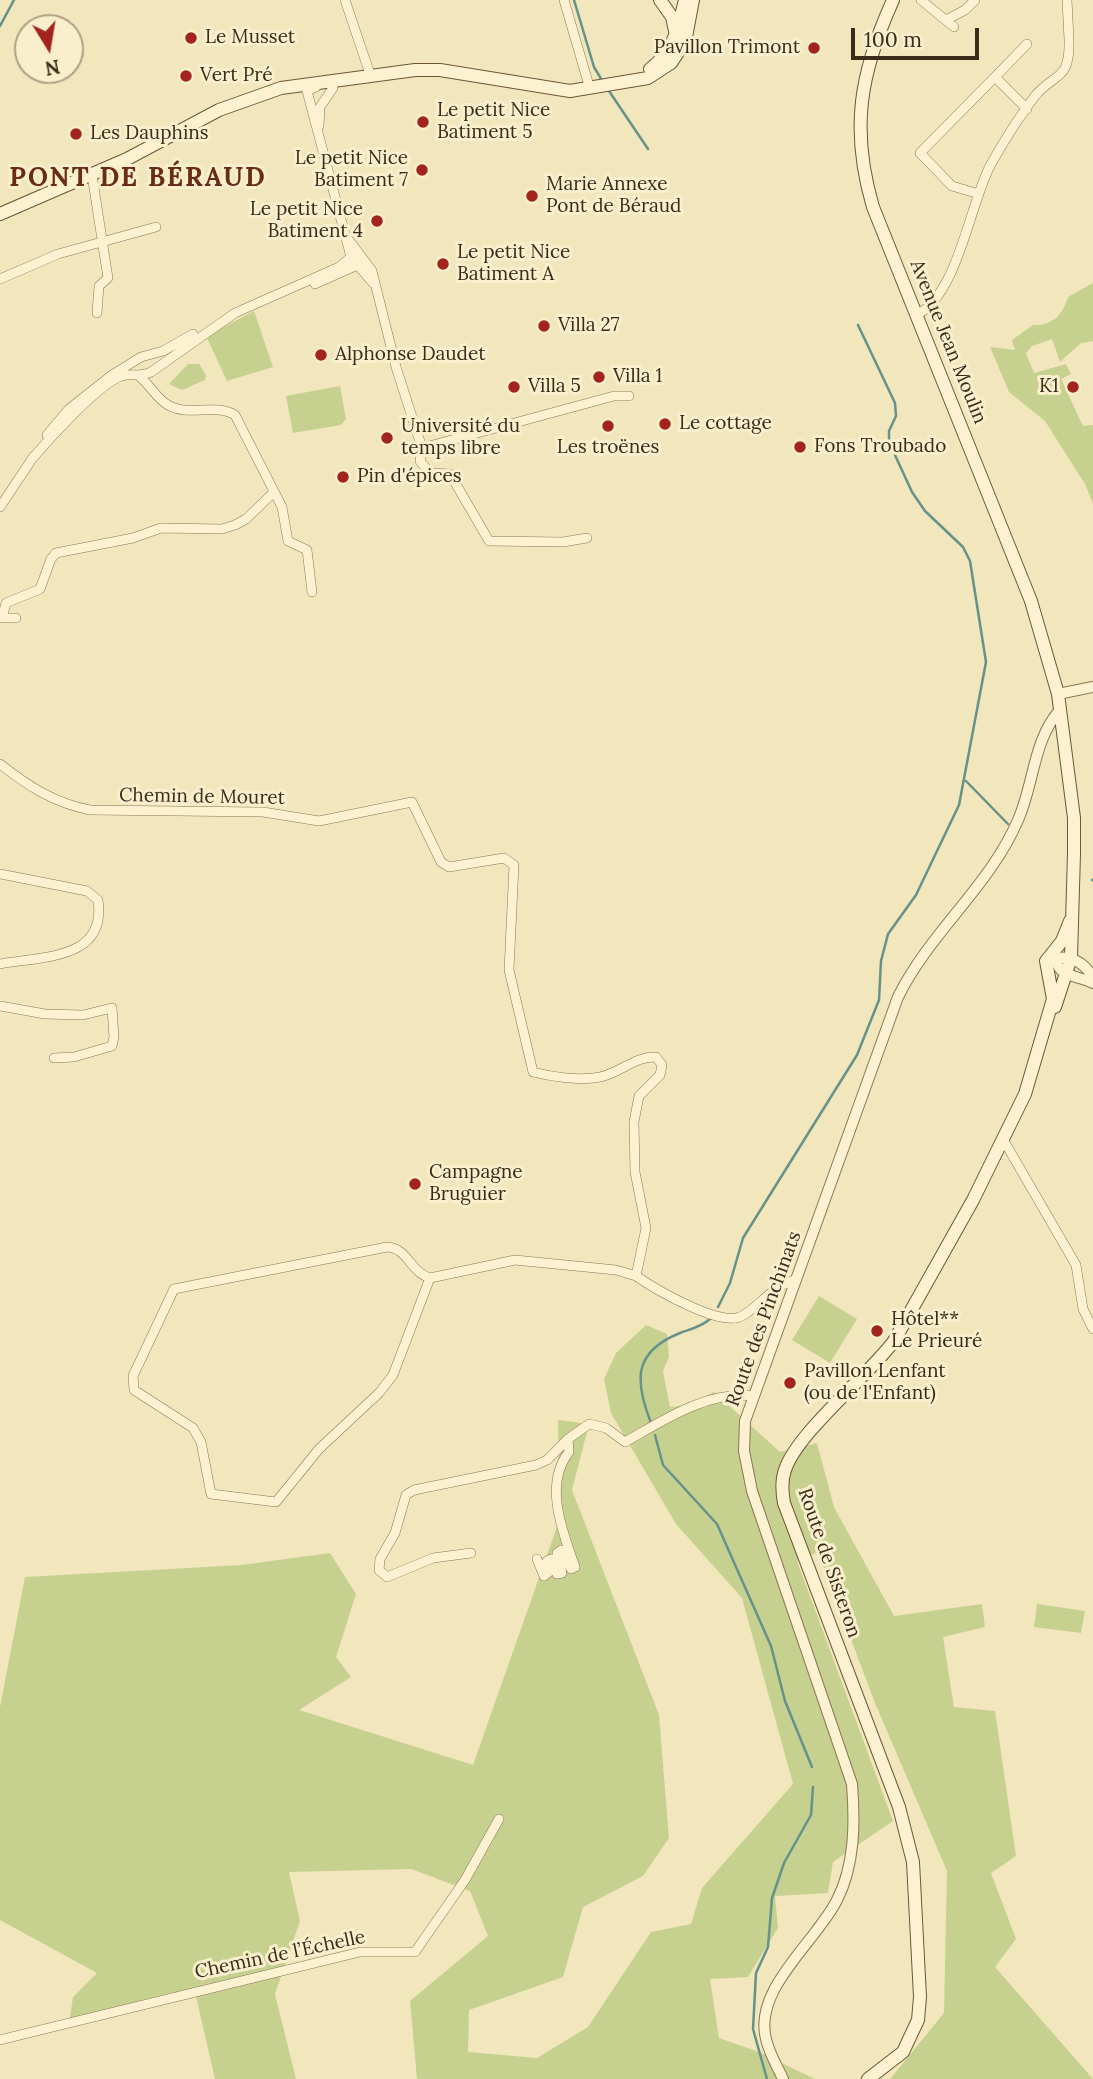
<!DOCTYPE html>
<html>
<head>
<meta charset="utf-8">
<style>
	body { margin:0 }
	#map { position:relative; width:1093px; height:2079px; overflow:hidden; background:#f2e6bd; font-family:Lora,serif }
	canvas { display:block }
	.north { position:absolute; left:14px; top:14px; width:70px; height:70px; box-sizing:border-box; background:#f9efcd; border:2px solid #ada185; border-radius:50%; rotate:169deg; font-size:19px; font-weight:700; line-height:28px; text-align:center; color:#3a2b1a }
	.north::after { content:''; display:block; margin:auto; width:24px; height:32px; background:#a2241d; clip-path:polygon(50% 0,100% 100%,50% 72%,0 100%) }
	.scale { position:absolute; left:851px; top:28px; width:128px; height:32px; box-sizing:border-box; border:4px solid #3a2b1a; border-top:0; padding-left:9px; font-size:21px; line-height:24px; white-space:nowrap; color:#3a2b1a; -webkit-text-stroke:5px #f9efcd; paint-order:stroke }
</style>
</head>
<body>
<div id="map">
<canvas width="1093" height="2079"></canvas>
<div class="north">N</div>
<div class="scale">100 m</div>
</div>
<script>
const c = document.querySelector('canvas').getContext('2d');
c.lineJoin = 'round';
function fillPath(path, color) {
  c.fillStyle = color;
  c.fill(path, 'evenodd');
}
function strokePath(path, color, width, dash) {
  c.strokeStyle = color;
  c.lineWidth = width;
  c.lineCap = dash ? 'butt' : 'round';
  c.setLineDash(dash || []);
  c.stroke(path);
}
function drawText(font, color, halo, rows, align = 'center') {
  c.font = font + ' Lora,serif';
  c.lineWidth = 6;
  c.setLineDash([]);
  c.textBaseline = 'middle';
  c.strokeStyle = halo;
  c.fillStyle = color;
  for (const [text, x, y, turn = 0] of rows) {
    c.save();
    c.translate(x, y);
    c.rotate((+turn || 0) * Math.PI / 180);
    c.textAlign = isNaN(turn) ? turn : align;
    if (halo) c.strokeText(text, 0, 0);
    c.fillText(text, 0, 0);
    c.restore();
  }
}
fillPath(new Path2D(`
	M1093 283V341L1081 343 1060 362 1052 339 1032 346 1026 353 1034 373 1066 364 1071 374 1061 379 1083 426 1093 425V504L1085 484 1045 421 1009 392 990 347 1015 350 1012 340 1033 325C1053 326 1063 314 1068 297Z
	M254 311 273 367 227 381 206 336Z
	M188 364H199L206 375 205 380 182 390 169 384Z
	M340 386 346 419 341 425 293 433 286 396Z
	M819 1296 857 1319 830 1363 792 1340Z
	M646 1325 667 1334 669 1357 663 1371 670 1407 687 1405 714 1392 780 1452 817 1443 834 1507 894 1616 982 1604 985 1627 943 1637 954 1707 995 1711 1016 1856 991 1873 1016 1939 995 1967 1093 2079H890L944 2013 947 1871 875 1703 818 1552 797 1561 893 1821 833 1862 828 1893 775 1896 778 1928 748 1977 710 1979 719 2038 759 2052 815 2079H417L410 2001 488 1936 470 1891 411 1869 289 1872 300 1921 275 1994 296 2079H215L195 1992 69 2024 73 1997 97 1973 0 1920V1707L25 1577 242 1565 330 1553 356 1594 336 1657 351 1677 299 1710 473 1765 559 1521 558 1420 589 1424 572 1490 659 1715 669 1838 643 1876 583 1907 563 1977 469 2010 468 2052 537 2058 588 2027 651 1932 691 1924 702 1888 793 1784 742 1598 676 1524 611 1413 604 1379 616 1353Z
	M1037 1604 1085 1611 1081 1633 1034 1627Z`), '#c6d190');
strokePath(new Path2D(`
	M574 0 594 67 603 82
	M0 26 14 0
	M607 88 648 149
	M966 781 1008 824
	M1092 880H1093
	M718 1307 730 1283 743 1238 857 1055 879 1000 881 961 888 934 916 895 959 805 986 662 970 561 963 547 925 511 912 492 889 442V431L896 416 895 403 858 325
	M651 1423C635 1382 632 1352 680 1333 691 1329 701 1327 710 1319
	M655 1435 663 1465 717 1524 771 1646 785 1701 812 1767
	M767 2079 753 2029 756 1973 768 1947 772 1898 784 1863 811 1815 813 1787`), '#67928a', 2.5);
const minor = new Path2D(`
	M345 0 370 74
	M564 0 590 89
	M921 0 954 27
	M1067 0 1069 39
	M946 20 965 10 975 0
	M995 77 1027 44
	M316 87 307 91 351 257 373 283
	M319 126 320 107 333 88
	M92 175 108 278 99 286 97 313
	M979 194 952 186 920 153 995 77 1027 109
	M348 239 372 271 396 367 422 448 614 396H629
	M0 279 58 254 156 227
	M315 284 360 264
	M916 315C958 296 970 202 991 164 1004 141 1019 117 1035 96 1055 72 1070 82 1069 40
	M140 377C150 385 157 399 168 405 188 417 215 403 235 415L282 507 288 541 307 550 312 592
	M47 435 69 409 112 375 141 357 163 351 193 334
	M422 448 420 461 430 473 450 474 489 541 563 542 587 538
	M31 460C48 440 96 387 119 377 130 372 139 378 151 372L235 313 339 267 351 257
	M0 507 34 456
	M16 618H2L6 603 40 589 51 559 56 553 133 538 161 528 222 529 235 525 246 519 274 492
	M0 764C28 786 54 803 90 810L263 812 319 821 412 802 441 862 449 867 504 858 514 865 509 970 533 1072C552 1077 580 1081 600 1077 620 1073 635 1056 656 1057L662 1065 660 1075 639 1096 634 1122 635 1172 646 1228 636 1276C655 1289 721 1328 742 1316 763 1304 771 1286 796 1280
	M0 874 87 891 98 900C107 960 43 956 0 964
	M0 1006 45 1014 83 1015 112 1008 114 1037 112 1046 74 1057 54 1058
	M1004 1141 1076 1265 1083 1309 1093 1329
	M430 1278 393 1375 379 1393 319 1449 276 1502 211 1494 201 1442 193 1428 134 1390 133 1376 174 1289 387 1247C408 1248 410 1272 430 1278L515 1260 616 1270 636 1276
	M471 1553 433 1558 387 1577 379 1570 380 1559 395 1533 406 1495 414 1490 536 1465 547 1460 568 1439
	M537 1559 544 1576 549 1572 547 1561 551 1559 557 1574 562 1573 557 1553 561 1550 571 1569 575 1567C563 1533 543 1484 569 1452L568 1439 589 1424 606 1428 625 1442C664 1420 708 1390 754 1396
	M0 2040 360 1952H415L465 1880 499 1819`);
const tertiary = new Path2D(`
	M1058 694 1093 687
	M1055 952C1055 978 1074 974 1093 983
	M1046 965C1064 950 1082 960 1093 977
	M783 2079C777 2066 769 2053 766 2039 753 1989 816 1942 837 1900 855 1865 855 1822 852 1784L752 1491 744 1451 745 1421 898 997C930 932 990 886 1018 820 1034 784 1033 741 1059 711`);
const secondary = new Path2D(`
	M660 0 672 17 675 31
	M893 0C860 73 850 129 873 207L1031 601 1058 694 1074 818V853L1071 958 1055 1007
	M650 69C674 51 678 28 685 0
	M0 214 127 159 219 110 281 88 415 70H440L570 91 648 78 671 63 677 54 686 37 693 0
	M868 2079 903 2052 918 2020 920 1997 913 1862 899 1807 784 1503C782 1492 781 1481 785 1470 797 1433 867 1377 894 1341L973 1200 1025 1094 1053 999 1046 961 1062 941 1070 921`);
strokePath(minor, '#8c7554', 10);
strokePath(tertiary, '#8c7554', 12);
strokePath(secondary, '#6e5637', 14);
strokePath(minor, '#fcf2d1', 9);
strokePath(tertiary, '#fcf2d1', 10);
strokePath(secondary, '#fcf2d1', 12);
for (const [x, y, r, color] of [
	[191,38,7,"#a2241d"],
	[814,48,7,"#a2241d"],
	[186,76,7,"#a2241d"],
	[423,122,7,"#a2241d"],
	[76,134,7,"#a2241d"],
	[422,170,7,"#a2241d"],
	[532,196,7,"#a2241d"],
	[377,221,7,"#a2241d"],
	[443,264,7,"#a2241d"],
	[544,326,7,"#a2241d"],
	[321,355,7,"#a2241d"],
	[599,377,7,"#a2241d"],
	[514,387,7,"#a2241d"],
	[1073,387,7,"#a2241d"],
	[665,424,7,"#a2241d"],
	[608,426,7,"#a2241d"],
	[387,438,7,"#a2241d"],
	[800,447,7,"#a2241d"],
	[343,477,7,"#a2241d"],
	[415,1184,7,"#a2241d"],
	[877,1331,7,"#a2241d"],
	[790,1383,7,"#a2241d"]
]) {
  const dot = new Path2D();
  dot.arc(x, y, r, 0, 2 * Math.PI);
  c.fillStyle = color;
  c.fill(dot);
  strokePath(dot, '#f9efcd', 2.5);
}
drawText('19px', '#3a2b1a', '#f9efcd', [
	["Le Musset",205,38],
	["Pavillon Trimont",800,48,"right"],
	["Vert Pré",200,76],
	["Le petit Nice",437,111],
	["Batiment 5",437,133],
	["Les Dauphins",90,134],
	["Le petit Nice",408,159,"right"],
	["Batiment 7",408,181,"right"],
	["Marie Annexe",546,185],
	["Pont de Béraud",546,207],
	["Le petit Nice",363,210,"right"],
	["Batiment 4",363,232,"right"],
	["Le petit Nice",457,253],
	["Batiment A",457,275],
	["Villa 27",558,326],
	["Alphonse Daudet",335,355],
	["Villa 1",613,377],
	["Villa 5",528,387],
	["K1",1059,387,"right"],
	["Le cottage",679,424],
	["Université du",401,427],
	["temps libre",401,449],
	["Fons Troubado",814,447],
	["Les troënes",608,448,"center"],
	["Pin d'épices",357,477],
	["Campagne",429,1173],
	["Bruguier",429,1195],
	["Hôtel**",891,1320],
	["Le Prieuré",891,1342],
	["Pavillon Lenfant",804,1372],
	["(ou de l'Enfant)",804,1394]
], 'left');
drawText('19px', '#3a2b1a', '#f9efcd', [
	["Avenue Jean Moulin",948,342,68],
	["Chemin de Mouret",202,797,1],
	["Route des Pinchinats",764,1319,-70],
	["Route de Sisteron",829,1563,71],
	["Chemin de l’Échelle",280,1955,-12]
]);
c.letterSpacing = '2px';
drawText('bold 26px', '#6b2c15', '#f9efcd', [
	["PONT DE BÉRAUD",138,179]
]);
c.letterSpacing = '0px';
</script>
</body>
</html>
